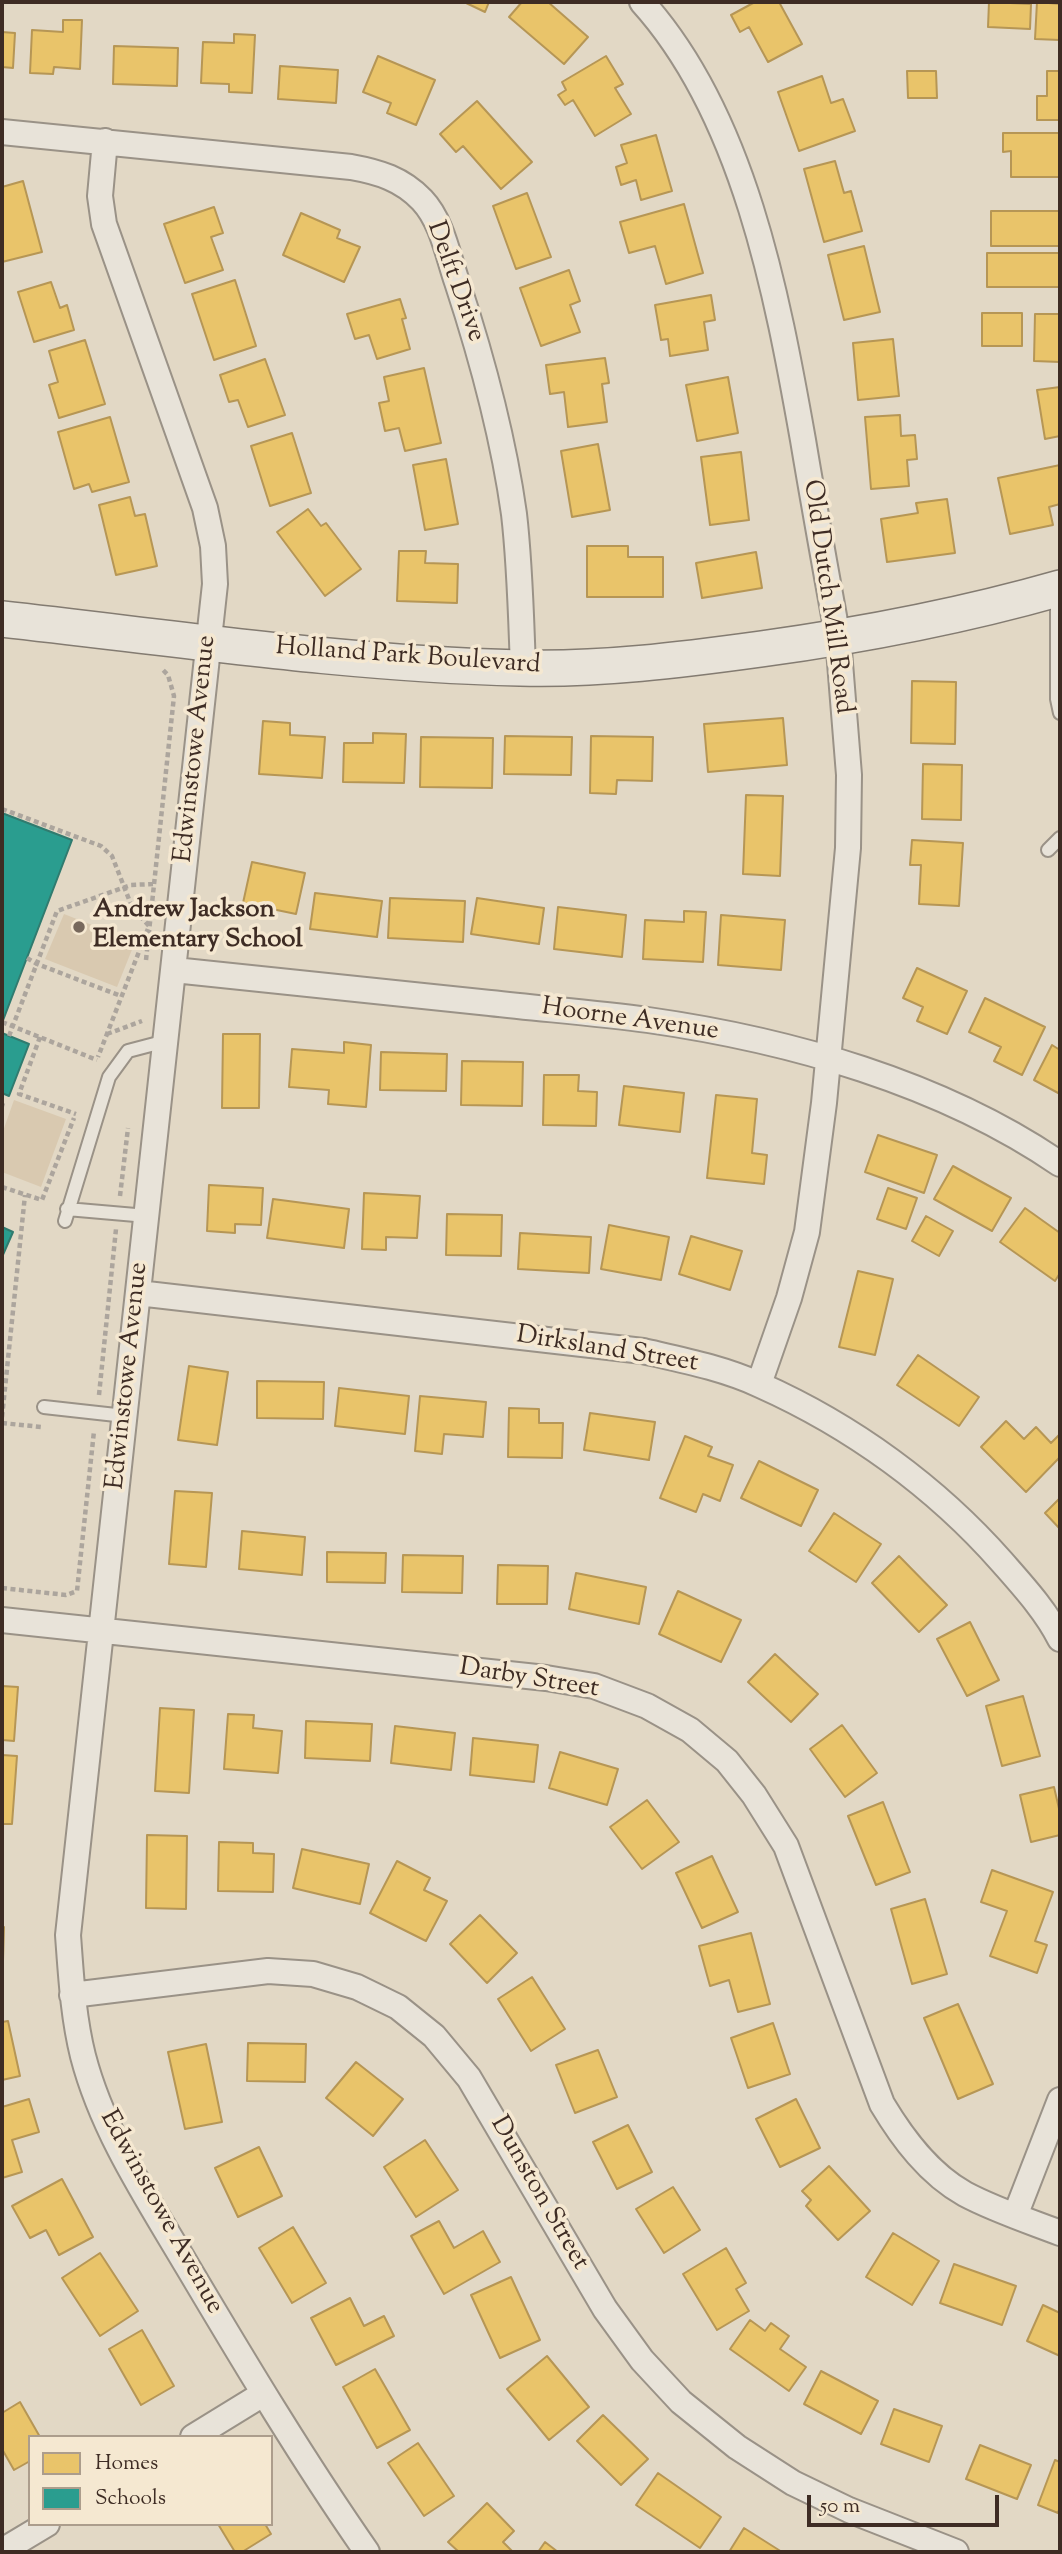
<!DOCTYPE html>
<html>
<head>
<meta charset="utf-8">
<style>
	body { margin:0 }
	#map { position:relative; width:1062px; height:2554px; overflow:hidden; background:#e2d8c5; font-family:"Sorts Mill Goudy",serif }
	canvas { display:block }
	.frame { position:absolute; inset:0; border:4px solid #3e2c24; pointer-events:none }
	.legend { position:absolute; left:28px; top:2435px; width:245px; height:91px; box-sizing:border-box; background:#f5e8d1; border:2px solid #ac9d8c; margin:0; padding:9px 12px; list-style:none; font-size:21px; color:#3e2c24 }
	.legend li { display:flex; align-items:center; gap:14px; height:35px }
	.legend b { width:35px; border:2px solid #ac9d8c }
	.scale { position:absolute; left:807px; top:2495px; width:192px; height:32px; box-sizing:border-box; border:4px solid #3e2c24; border-top:0; padding-left:9px; font-size:21px; line-height:24px; white-space:nowrap; color:#3e2c24; -webkit-text-stroke:5px #f5e8d1; paint-order:stroke }
</style>
</head>
<body>
<div id="map">
<canvas width="1062" height="2554"></canvas>
<div class="frame"></div>
<ul class="legend">
<li><b style="height:19px;background:#e9c46a"></b>Homes</li>
<li><b style="height:19px;background:#2a9d8f"></b>Schools</li>
</ul>
<div class="scale">50 m</div>
</div>
<script>
const c = document.querySelector('canvas').getContext('2d');
c.lineJoin = 'round';
function fillPath(path, color) {
  c.fillStyle = color;
  c.fill(path, 'evenodd');
}
function strokePath(path, color, width, dash) {
  c.strokeStyle = color;
  c.lineWidth = width;
  c.lineCap = dash ? 'butt' : 'round';
  c.setLineDash(dash || []);
  c.stroke(path);
}
function drawText(font, color, halo, rows, align = 'center') {
  c.font = font + ' "Sorts Mill Goudy",serif';
  c.lineWidth = 7;
  c.setLineDash([]);
  c.textBaseline = 'middle';
  c.strokeStyle = halo;
  c.fillStyle = color;
  for (const [text, x, y, turn = 0] of rows) {
    c.save();
    c.translate(x, y);
    c.rotate((+turn || 0) * Math.PI / 180);
    c.textAlign = isNaN(turn) ? turn : align;
    if (halo) c.strokeText(text, 0, 0);
    c.fillText(text, 0, 0);
    c.restore();
  }
}
fillPath(new Path2D(`
	M64 914 135 942 117 987 45 959Z
	M14 1100 66 1119 41 1187 2 1172V1134Z`), '#d9c9b0');
const homes = new Path2D(`
	M464 2H489L485 12Z
	M522 2H548L588 37 564 64 509 17Z
	M755 2H779L802 44 768 62 749 27 740 32 731 15Z
	M989 2 1031 4 1030 29 988 27Z
	M1037 2 1060 4V40L1035 39Z
	M63 20H82L80 69 54 67 53 74 30 73 32 30 63 32Z
	M2 32 15 33 13 68 2 67Z
	M234 34 255 35 252 93 229 92V84L201 83 203 42 234 43Z
	M114 46 178 48 177 86 113 84Z
	M378 56 435 80 416 125 387 113 391 103 363 92Z
	M606 56 623 84 615 88 631 114 595 136 573 100 565 105 558 95 566 90 562 82Z
	M280 66 338 70 336 103 278 99Z
	M907 71H936L937 98H908Z
	M1047 71H1060V120H1037V96H1047Z
	M822 76 831 103 843 99 855 131 799 151 778 92Z
	M477 101 532 162 501 189 463 146 456 152 440 134Z
	M1003 133H1060V177H1011V151L1003 152Z
	M656 135 672 191 641 200 636 180 621 185 616 167 627 163 621 145Z
	M835 161 844 193 851 191 862 231 824 242 804 169Z
	M23 181 42 252 2 262V187Z
	M527 193 551 257 516 269 493 206Z
	M684 204 703 273 666 284 655 246 629 253 620 222Z
	M214 207 223 233 211 237 223 270 185 283 164 224Z
	M991 211H1060V246H991Z
	M301 213 340 230 337 238 360 247 344 282 283 255Z
	M864 246 880 312 844 320 828 255Z
	M987 253H1060V287H987Z
	M569 270 580 301 570 305 580 332 541 346 520 288Z
	M235 280 256 346 214 360 192 294Z
	M51 282 60 308 67 305 74 330 34 342 18 292Z
	M711 295 715 320 704 322 708 350 670 356 668 339 661 340 655 305Z
	M400 299 406 318 402 319 410 349 377 359 369 335 355 339 347 314Z
	M982 313H1022V346H982Z
	M1035 314H1060V362L1034 361Z
	M893 339 899 396 858 400 853 343Z
	M85 340 105 404 59 418 49 385 58 382 49 351Z
	M605 358 609 383 602 384 607 422 568 427 564 392 550 394 546 365Z
	M265 359 285 415 248 427 238 400 229 402 220 375Z
	M424 368 441 443 405 451 399 428 385 431 379 403 389 401 384 377Z
	M728 377 738 433 697 441 686 385Z
	M1060 387V436L1045 439 1037 390Z
	M900 415 901 436 915 435 917 459 907 460 909 486 871 489 865 417Z
	M110 417 129 482 92 492 89 484 74 489 58 432Z
	M292 433 311 493 270 506 251 446Z
	M598 444 610 510 572 517 561 451Z
	M741 452 749 520 710 525 701 457Z
	M446 459 458 524 425 530 413 465Z
	M1060 465V504L1049 507 1053 525 1010 534 998 478Z
	M130 497 135 516 145 514 157 566 116 575 99 505Z
	M947 499 955 553 887 562 881 519 918 513 916 503Z
	M308 509 321 526 326 523 361 569 325 596 277 532Z
	M587 546H628V557H663V597H587Z
	M399 551H426L425 563 458 564 457 603 397 601Z
	M756 552 762 588 702 598 696 563Z
	M912 681 956 682 955 744 911 743Z
	M783 718 787 765 708 772 704 724Z
	M263 721 290 723V735L325 737 322 778 259 774Z
	M373 733 406 734 404 783 343 782 344 743H373Z
	M505 736 572 737 571 775 504 774Z
	M591 736 653 737 652 781 617 780 616 794 590 793Z
	M421 737 493 738 492 788 420 787Z
	M923 764 962 765 961 820 922 819Z
	M746 795 783 796 780 876 743 874Z
	M912 840 963 843 959 906 919 904 921 865H910Z
	M252 862 305 873 296 914 243 903Z
	M315 893 382 901 377 937 310 929Z
	M390 898 465 901 463 942 388 938Z
	M477 898 544 908 539 944 471 934Z
	M558 907 626 915 622 957 554 949Z
	M684 911 706 912 703 962 643 959 645 920 684 922Z
	M721 915 785 920 781 970 718 965Z
	M917 968 967 991 947 1034 917 1021 923 1007 903 998Z
	M985 998 1045 1027 1022 1075 994 1061 1001 1047 969 1032Z
	M223 1034H260L259 1108H222Z
	M344 1042 371 1045 366 1107 328 1104 329 1090 289 1087 292 1049 344 1053Z
	M1052 1045 1060 1050V1094L1034 1080Z
	M381 1052 447 1054 446 1091 380 1090Z
	M462 1061 523 1062 522 1106 461 1105Z
	M544 1075H579L578 1091 597 1092 596 1126 543 1125Z
	M624 1086 684 1093 680 1132 619 1125Z
	M716 1095 757 1099 752 1153 767 1155 764 1184 707 1178Z
	M878 1135 937 1155 924 1193 865 1172Z
	M953 1166 1011 1198 992 1231 934 1199Z
	M209 1185 263 1188 261 1225 235 1224V1233L207 1231Z
	M888 1188 917 1198 906 1229 877 1219Z
	M364 1193 420 1196 417 1238 386 1237V1250L362 1249Z
	M273 1199 349 1209 344 1248 267 1238Z
	M1025 1208 1060 1233V1273L1055 1281 1000 1242Z
	M447 1214 502 1215 501 1256 446 1255Z
	M926 1216 953 1231 939 1256 912 1241Z
	M609 1225 669 1237 661 1280 601 1269Z
	M520 1233 591 1237 589 1273 518 1269Z
	M691 1236 742 1251 730 1290 679 1274Z
	M858 1271 893 1279 875 1355 839 1347Z
	M918 1355 979 1397 959 1426 897 1385Z
	M189 1366 228 1372 217 1445 178 1440Z
	M257 1381 324 1382 323 1419 257 1418Z
	M339 1388 409 1396 405 1434 335 1426Z
	M420 1396 486 1402 483 1437 444 1434 442 1454 415 1451Z
	M509 1408 539 1409V1423H563L562 1458 508 1457Z
	M590 1413 655 1422 649 1460 584 1450Z
	M1006 1421 1024 1439 1036 1427 1051 1443 1060 1434V1457L1026 1492 981 1447Z
	M685 1436 712 1447 708 1456 733 1465 720 1501 703 1494 696 1512 660 1498Z
	M759 1461 818 1490 801 1526 741 1498Z
	M175 1491 212 1493 206 1567 169 1564Z
	M1060 1498V1529L1045 1513Z
	M834 1513 881 1544 856 1582 809 1551Z
	M242 1531 305 1537 302 1575 239 1569Z
	M327 1552 386 1553 385 1583 327 1582Z
	M403 1555 463 1556 462 1593 402 1592Z
	M899 1556 947 1605 919 1632 872 1583Z
	M498 1565 548 1566 547 1604H497Z
	M576 1573 646 1587 639 1624 569 1609Z
	M678 1591 741 1620 721 1662 659 1634Z
	M970 1622 999 1680 967 1696 937 1639Z
	M775 1654 818 1694 791 1722 748 1682Z
	M2 1686 18 1687 14 1741 2 1740Z
	M1023 1696 1040 1756 1002 1766 986 1706Z
	M160 1708 194 1710 189 1793 155 1791Z
	M228 1714 254 1715 253 1728 282 1731 278 1773 224 1769Z
	M306 1721 372 1724 370 1761 305 1758Z
	M842 1725 877 1773 845 1797 810 1749Z
	M395 1726 455 1733 451 1770 391 1763Z
	M473 1738 538 1745 534 1782 470 1775Z
	M560 1752 618 1769 607 1805 549 1788Z
	M2 1755 17 1756 12 1824H2Z
	M1054 1787 1060 1813V1835L1031 1842 1020 1795Z
	M647 1800 679 1842 642 1869 610 1827Z
	M883 1802 910 1872 876 1885 848 1816Z
	M147 1835 187 1836 186 1909 146 1908Z
	M219 1842 253 1843V1853L274 1854 273 1892 218 1891Z
	M302 1849 369 1864 360 1904 293 1888Z
	M712 1856 738 1912 702 1928 676 1873Z
	M397 1861 430 1878 424 1890 447 1901 426 1941 370 1913Z
	M992 1870 1053 1892 1035 1941 1047 1945 1037 1973 990 1956 1007 1911 981 1902Z
	M925 1899 947 1974 912 1984 891 1909Z
	M480 1915 517 1953 487 1983 450 1944Z
	M2 1927H4L2 1994Z
	M751 1933 770 2004 738 2012 729 1980 710 1986 699 1946Z
	M532 1977 565 2029 531 2051 498 1999Z
	M958 2004 993 2084 958 2099 924 2018Z
	M8 2021 20 2076 2 2080V2022Z
	M773 2023 790 2074 748 2088 731 2038Z
	M248 2043 306 2044 305 2082 247 2081Z
	M206 2044 222 2122 185 2129 168 2052Z
	M598 2050 617 2097 575 2113 556 2065Z
	M356 2062 403 2099 373 2136 326 2098Z
	M29 2099 39 2132 12 2140 22 2172 2 2178V2107Z
	M796 2099 820 2148 780 2167 756 2119Z
	M628 2125 652 2172 617 2189 593 2142Z
	M425 2140 458 2190 416 2217 384 2167Z
	M259 2147 282 2196 238 2217 215 2168Z
	M829 2166 870 2211 838 2240 806 2206 811 2200 802 2191Z
	M62 2179 93 2237 59 2255 46 2230 30 2238 12 2206Z
	M673 2187 700 2230 664 2253 636 2209Z
	M439 2221 454 2248 483 2231 500 2262 444 2294 411 2236Z
	M293 2227 326 2283 292 2303 259 2248Z
	M893 2233 939 2261 912 2305 866 2277Z
	M726 2248 746 2283 736 2289 749 2311 717 2330 683 2274Z
	M100 2253 138 2311 100 2336 62 2278Z
	M954 2264 1016 2286 1002 2325 940 2303Z
	M511 2277 540 2340 500 2358 471 2295Z
	M350 2298 364 2326 384 2316 394 2336 336 2365 311 2318Z
	M1043 2305 1060 2313V2356L1027 2341Z
	M750 2320 765 2331 771 2323 789 2336 780 2349 806 2367 789 2391 730 2349Z
	M142 2330 174 2386 141 2405 109 2349Z
	M547 2356 589 2407 549 2440 507 2389Z
	M375 2369 410 2430 377 2448 343 2387Z
	M821 2371 878 2401 861 2434 804 2404Z
	M20 2402 40 2437H30V2461L14 2470 2 2449V2413Z
	M894 2409 942 2426 929 2462 881 2444Z
	M603 2415 648 2459 621 2485 577 2441Z
	M418 2443 454 2496 424 2516 388 2463Z
	M980 2445 1031 2465 1017 2499 966 2479Z
	M1055 2460 1060 2462V2506L1058 2513 1038 2505Z
	M658 2473 721 2517 700 2548 636 2505Z
	M487 2503 514 2531 503 2542 513 2552H459L448 2542Z
	M218 2524H265L271 2534 242 2552H235Z
	M744 2528 782 2552H729Z
	M545 2542 558 2552H538Z`);
fillPath(homes, '#e9c46a');
strokePath(homes, '#b69655', 2);
const schools = new Path2D(`
	M2 813 72 840 2 1023Z
	M2 1033 29 1044 9 1096 2 1093Z
	M2 1227 13 1232 2 1257Z`);
fillPath(schools, '#2a9d8f');
strokePath(schools, '#307b6f', 2);
const lane = new Path2D(`
	M1057 591V699L1060 713
	M1048 850 1060 838
	M67 1209 147 1216
	M65 1221 109 1077 128 1051 166 1041
	M44 1407 125 1416`);
const street = new Path2D(`
	M642 2C744 115 777 294 803 440 814 506 826 572 838 638L849 775 848 848 824 1103 807 1232 789 1298 759 1384
	M2 132 351 167C379 172 402 179 422 200 442 221 448 256 457 282 482 358 503 435 514 514 520 565 521 617 523 668
	M105 141 100 196 104 224 205 508 213 546 215 584 68 1935C71 1975 73 2016 83 2056 103 2133 149 2201 189 2269 246 2365 303 2460 367 2552
	M174 970C280 981 385 992 490 1003 543 1009 596 1013 648 1020 789 1040 942 1083 1060 1164
	M138 1293 643 1351C682 1360 723 1368 760 1385 852 1426 936 1487 1002 1562 1023 1586 1046 1611 1060 1639
	M2 1620 546 1678 594 1686 647 1706 690 1730 727 1761 754 1795 786 1846 882 2104C903 2139 929 2174 965 2194 995 2210 1029 2221 1060 2233
	M72 1995 268 1971 313 1974 357 1987 398 2007 434 2036 469 2078 605 2309 642 2360 681 2402 737 2447 793 2483 849 2510 956 2552
	M1015 2216 1060 2100
	M193 2437 263 2394
	M2 2551 47 2524`);
const secondary = new Path2D(`
	M2 619C174 638 347 664 520 668 600 670 681 660 761 649 862 635 962 616 1060 588`);
strokePath(lane, '#9a9287', 16);
strokePath(street, '#9a9287', 28);
strokePath(secondary, '#837b71', 38);
strokePath(new Path2D(`
	M2 809 101 846 112 856 132 907 149 926 98 1057
	M27 958 37 964 121 996
	M146 960 174 696 168 675 162 669
	M2 1022 97 1060
	M107 1034 142 1021
	M9 1036 57 911 131 885 153 884
	M40 1037 19 1094 76 1114
	M2 1106 3 1103
	M2 1187 42 1200 74 1118
	M120 1196 128 1128
	M99 1395 116 1229
	M2 1417 25 1195
	M2 1423 41 1427
	M2 1588 66 1595 77 1591 94 1431`), '#aca59d', 4.5, [5, 3.5]);
strokePath(lane, '#e8e3d9', 12);
strokePath(street, '#e8e3d9', 24);
strokePath(secondary, '#e8e3d9', 35);
for (const [x, y, r, color] of [
	[79,927,7,"#77685c"]
]) {
  const dot = new Path2D();
  dot.arc(x, y, r, 0, 2 * Math.PI);
  c.fillStyle = color;
  c.fill(dot);
  strokePath(dot, '#f5e8d1', 2.5);
}
drawText('26px', '#3e2c24', '#f5e8d1', [
	["Delft Drive",454,282,70],
	["Old Dutch Mill Road",826,597,82],
	["Holland Park Boulevard",408,658,4],
	["Edwinstowe Avenue",197,749,-84],
	["Hoorne Avenue",630,1021,8],
	["Dirksland Street",607,1351,9],
	["Edwinstowe Avenue",129,1376,-84],
	["Darby Street",529,1680,9],
	["Dunston Street",538,2194,60],
	["Edwinstowe Avenue",160,2213,61]
]);
drawText('bold 26px', '#3e2c24', '#f5e8d1', [
	["Andrew Jackson",93,912],
	["Elementary School",93,942]
], 'left');
</script>
</body>
</html>
